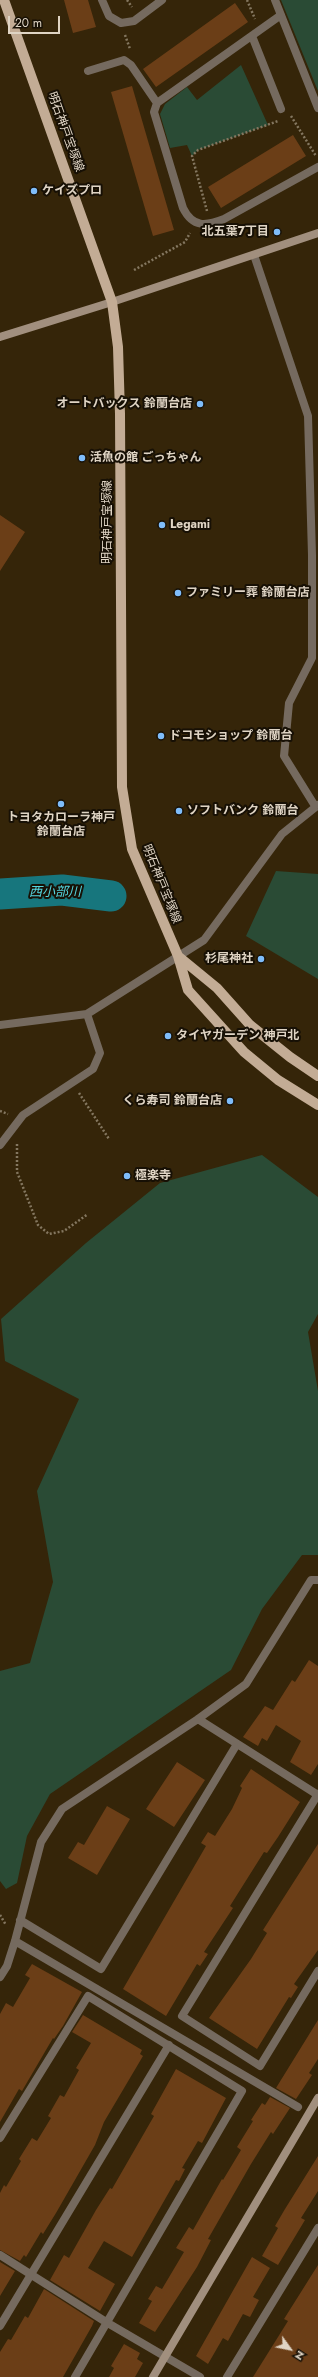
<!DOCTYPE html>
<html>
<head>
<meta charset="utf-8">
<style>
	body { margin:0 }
	#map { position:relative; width:318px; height:2377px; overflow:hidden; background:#352509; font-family:Jost,sans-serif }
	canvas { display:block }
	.north { position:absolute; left:270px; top:2329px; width:40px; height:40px; -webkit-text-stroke:3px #171005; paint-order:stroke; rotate:123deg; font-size:11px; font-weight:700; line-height:16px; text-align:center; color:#dfd4c4 }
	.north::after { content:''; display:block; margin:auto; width:14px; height:18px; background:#dfd4c4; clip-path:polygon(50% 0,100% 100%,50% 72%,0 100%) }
	.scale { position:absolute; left:8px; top:16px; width:52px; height:18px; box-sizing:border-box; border:2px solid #dfd4c4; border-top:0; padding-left:5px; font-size:12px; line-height:14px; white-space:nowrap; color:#dfd4c4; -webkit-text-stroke:3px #171005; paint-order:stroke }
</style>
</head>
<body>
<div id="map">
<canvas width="318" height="2377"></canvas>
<div class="north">N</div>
<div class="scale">20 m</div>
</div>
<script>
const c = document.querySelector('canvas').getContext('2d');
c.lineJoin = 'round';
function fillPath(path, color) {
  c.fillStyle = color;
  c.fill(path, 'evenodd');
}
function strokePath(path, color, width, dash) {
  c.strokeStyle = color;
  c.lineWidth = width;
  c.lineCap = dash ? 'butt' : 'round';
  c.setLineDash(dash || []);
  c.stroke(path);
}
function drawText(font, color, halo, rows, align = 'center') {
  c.font = font + ' Jost,"Noto Sans JP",sans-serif';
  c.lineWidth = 4;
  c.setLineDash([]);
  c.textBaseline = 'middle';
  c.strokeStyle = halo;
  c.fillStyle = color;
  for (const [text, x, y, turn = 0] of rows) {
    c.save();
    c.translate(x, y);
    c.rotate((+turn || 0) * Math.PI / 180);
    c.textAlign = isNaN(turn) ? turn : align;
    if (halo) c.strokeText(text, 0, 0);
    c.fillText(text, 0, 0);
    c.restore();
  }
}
fillPath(new Path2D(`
	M281 0H318V91Z
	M241 65 268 125 198 150 192 156 187 145 170 148 160 114 165 104 187 87 197 100Z
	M276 871 318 874V979L246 936Z
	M262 1155 318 1197V1314L308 1332 318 1391V1555H302L262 1609 231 1670 50 1794 27 1836 17 1883 6 1889 0 1881V1671L30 1663 53 1582 37 1491 79 1399 5 1361 1 1319 86 1243 160 1183Z`), '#2a4b35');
strokePath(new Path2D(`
	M0 894 62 890 111 896`), '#17767d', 31);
fillPath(new Path2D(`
	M64 0H88L96 27 73 33Z
	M235 3 248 22 156 87 143 69Z
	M132 86 174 230 153 236 111 92Z
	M293 135 306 156 221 208 208 187Z
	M0 515 25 532 0 571Z
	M309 1660 318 1666V1764L311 1775 290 1762 301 1741 276 1725 267 1741 262 1738 258 1746 243 1737 265 1706 273 1710 292 1680 295 1682Z
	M177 1762 205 1780 174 1827 146 1809Z
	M251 1769 300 1802 278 1837 267 1853 264 1852 230 1906 233 1908 204 1952 208 1954 200 1966 197 1964 166 2016 123 1989 206 1846 201 1843 208 1832 215 1836 232 1809 242 1788 240 1786Z
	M107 1806 130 1819 97 1875 68 1858 78 1842 84 1845Z
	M318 1844V1950L294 1984 298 1987 291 1998 289 1997 257 2049 209 2018 251 1959 267 1933 263 1930Z
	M32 1964 82 1992 63 2026 54 2039 53 2038 22 2091 19 2089 0 2122V2014L6 2003 13 2007 30 1978 25 1975Z
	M83 2015 142 2050 140 2054 143 2056 104 2122 95 2145 56 2213 43 2234 41 2232 26 2257 24 2255 20 2261 0 2250V2193L4 2185 6 2187 21 2161 19 2159 32 2138 37 2141 51 2118 48 2116 60 2095 64 2097 79 2070 76 2068 91 2043 72 2032Z
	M318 2020V2059L309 2073 312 2075 296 2099 276 2088Z
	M176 2069 226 2098 202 2143 198 2141 182 2168 185 2169 179 2181 176 2180 132 2257 104 2241 88 2268 115 2284 100 2311 50 2280 64 2255 69 2258 96 2210 110 2188 112 2189 154 2116 151 2114Z
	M270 2097 290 2108 273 2134 271 2132 251 2164 208 2239 211 2240 197 2267 155 2332 139 2323 152 2301 148 2299 156 2286 162 2289 184 2252 176 2248 189 2227 193 2230 222 2179 223 2180 241 2150 237 2147 253 2121 251 2120 262 2103 265 2105Z
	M318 2156V2191L301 2218 305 2220 278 2265 262 2256 278 2228 275 2226 285 2209Z
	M252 2257 270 2268 253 2297 259 2300 250 2317 243 2314 228 2341 223 2338 208 2364 196 2356Z
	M0 2262 15 2271 0 2296Z
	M318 2265V2377H253L288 2321 284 2319Z
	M44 2289 94 2321 92 2326 63 2377H0V2352L8 2339 11 2340 25 2316 28 2318Z
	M124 2344 140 2353 137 2359 143 2363 135 2377H109L114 2368 111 2366Z`), '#6b3e17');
strokePath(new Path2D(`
	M127 0 132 7
	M247 0 255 19
	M125 35 130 49
	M291 116 316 156
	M207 211 192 156 198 150 278 121
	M134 270 185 242 190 233
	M79 1093 109 1139
	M0 1111 8 1114
	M17 1144V1172L38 1225 49 1234 64 1231 88 1214
	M0 1915 6 1925`), '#847760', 2.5, [2, 2]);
strokePath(new Path2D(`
	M102 0 109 16 121 23 134 21 162 0
	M275 0 318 108
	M281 15 157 103 154 112 183 208C193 228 206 226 224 219L318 167
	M252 36 281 109
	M88 71 124 60 131 65 157 103
	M254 255 308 416 312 555V658L289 703 284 756 315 806
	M0 1025 87 1014 204 940 282 834 318 805
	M0 1145 23 1115 93 1069 100 1053 87 1014
	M198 1719 318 1795
	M318 1794 182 2016 260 2066 318 1971
	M20 1920 101 1969 237 1744
	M15 1941 298 2107
	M0 1977 7 1966 15 1941 41 1842 62 1809 198 1719 246 1684 311 1580H318
	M0 2138 88 1996 242 2091 75 2377
	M0 2255 106 2322 200 2377
	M0 2326 169 2045
	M227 2377 318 2228`), '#756a5f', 8);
strokePath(new Path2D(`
	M0 337 112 302 318 233
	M153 2377 318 2098`), '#a18f7e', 8);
strokePath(new Path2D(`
	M4 0 112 302 118 347 120 414 122 787 132 849 178 956 188 990 244 1052 278 1080 318 1105
	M178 956 217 988 250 1025 290 1057 318 1076`), '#c3ac95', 10);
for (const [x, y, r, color] of [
	[34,191,4,"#7fbdfa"],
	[277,232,4,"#7fbdfa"],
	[200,404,4,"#7fbdfa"],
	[82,458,4,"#7fbdfa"],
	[162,525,4,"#7fbdfa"],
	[178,593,4,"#7fbdfa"],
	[161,736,4,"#7fbdfa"],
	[61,804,4,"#7fbdfa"],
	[179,811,4,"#7fbdfa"],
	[261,959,4,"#7fbdfa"],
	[168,1036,4,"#7fbdfa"],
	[230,1101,4,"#7fbdfa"],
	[127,1176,4,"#7fbdfa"]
]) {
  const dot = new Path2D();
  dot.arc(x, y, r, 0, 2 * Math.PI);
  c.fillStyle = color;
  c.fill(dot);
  strokePath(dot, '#171005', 1.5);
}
drawText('12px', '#dfd4c4', '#171005', [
	["明石神戸宝塚線",65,132,70],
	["明石神戸宝塚線",108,522,-90],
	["明石神戸宝塚線",161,884,68]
]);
drawText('bold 12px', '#dfd4c4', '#171005', [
	["ケイズプロ",42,191],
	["北五葉7丁目",269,232,"right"],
	["オートバックス 鈴蘭台店",192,404,"right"],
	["活魚の館 ごっちゃん",90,458],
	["Legami",170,525],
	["ファミリー葬 鈴蘭台店",186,593],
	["ドコモショップ 鈴蘭台",169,736],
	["ソフトバンク 鈴蘭台",187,811],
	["トヨタカローラ神戸",61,818,"center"],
	["鈴蘭台店",61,832,"center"],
	["杉尾神社",253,959,"right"],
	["タイヤガーデン 神戸北",176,1036],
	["くら寿司 鈴蘭台店",222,1101,"right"],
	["極楽寺",135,1176]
], 'left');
drawText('italic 13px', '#55d5df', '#171005', [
	["西小部川",55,893]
]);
</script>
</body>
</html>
